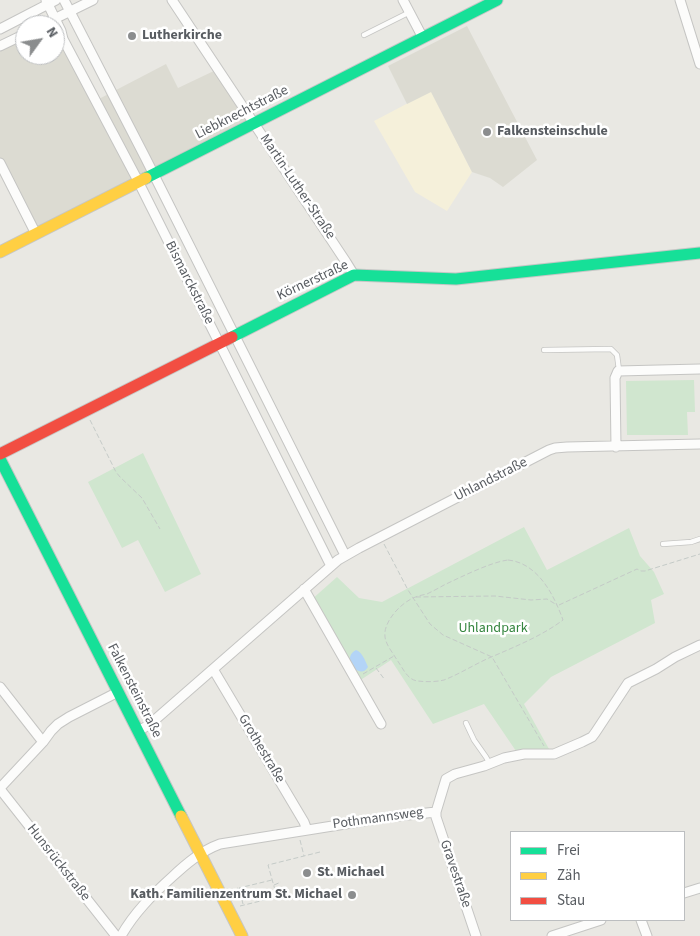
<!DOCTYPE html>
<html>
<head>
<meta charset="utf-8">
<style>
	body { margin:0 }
	#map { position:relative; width:700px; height:936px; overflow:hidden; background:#e9e8e3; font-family:"Source Sans 3",sans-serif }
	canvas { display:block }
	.legend { position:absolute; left:510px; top:831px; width:175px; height:90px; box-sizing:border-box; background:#fff; border:1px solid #bcbec0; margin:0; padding:6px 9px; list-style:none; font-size:15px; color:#585c61 }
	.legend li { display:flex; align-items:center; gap:10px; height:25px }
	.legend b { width:25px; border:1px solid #bcbec0 }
	.north { position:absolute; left:15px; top:15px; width:50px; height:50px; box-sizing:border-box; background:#fff; border:1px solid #bcbec0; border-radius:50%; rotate:58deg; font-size:14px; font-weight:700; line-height:20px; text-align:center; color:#585c61 }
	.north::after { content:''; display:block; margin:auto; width:18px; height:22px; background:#8b8d8e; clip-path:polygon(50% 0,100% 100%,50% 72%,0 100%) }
</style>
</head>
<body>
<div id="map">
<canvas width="700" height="936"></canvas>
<ul class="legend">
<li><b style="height:6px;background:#16e098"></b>Frei</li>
<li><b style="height:6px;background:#ffcf43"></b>Zäh</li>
<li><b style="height:6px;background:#f24e42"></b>Stau</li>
</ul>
<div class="north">N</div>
</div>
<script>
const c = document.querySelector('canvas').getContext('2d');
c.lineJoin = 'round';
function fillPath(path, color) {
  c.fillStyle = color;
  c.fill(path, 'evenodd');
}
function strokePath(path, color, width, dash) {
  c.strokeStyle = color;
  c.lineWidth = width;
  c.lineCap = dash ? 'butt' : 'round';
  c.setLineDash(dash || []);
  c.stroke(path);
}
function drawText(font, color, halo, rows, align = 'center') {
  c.font = font + ' "Source Sans 3",sans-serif';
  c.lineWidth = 5;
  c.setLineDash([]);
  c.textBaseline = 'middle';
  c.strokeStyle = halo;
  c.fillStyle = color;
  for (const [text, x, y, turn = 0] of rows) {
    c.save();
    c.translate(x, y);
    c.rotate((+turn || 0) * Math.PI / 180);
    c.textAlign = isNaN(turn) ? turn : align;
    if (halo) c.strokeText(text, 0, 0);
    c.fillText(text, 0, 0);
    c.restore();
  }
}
fillPath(new Path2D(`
	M431 91 472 172 447 211 415 192 374 121Z`), '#f5f0da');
fillPath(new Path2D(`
	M55 18 95 101 166 64 178 88 218 69 254 124 36 234 0 163V46L25 34V55H55V25H42Z
	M467 26 537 160 503 187 490 178 472 172 431 92 407 104 388 66Z`), '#dcdbd2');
fillPath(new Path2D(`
	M694 380 695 412H687L688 435H627L626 381Z
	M143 453 201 574 165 592 138 540 122 548 88 482Z
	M524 527 547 570 629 528 640 556 654 572 664 594 651 600 655 623 551 677 524 704 549 749 516 751 484 704 433 724 391 660 359 681 310 601 337 577 359 598 382 602Z`), '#d0e6cf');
fillPath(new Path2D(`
	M356 650C362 652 365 660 368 667 360 681 340 658 356 650Z`), '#b3d4f7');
const lane = new Path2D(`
	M364 35 410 12
	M544 350 611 349 617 355 619 370
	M663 544 691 542 700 539
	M466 723 474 740 486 757 490 764`);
const street = new Path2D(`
	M46 0 61 31 63 39 136 177 331 566
	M64 0 145 157 345 555
	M172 0 346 262 354 275
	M403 0 423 38
	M680 0 700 64
	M42 25 93 0
	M0 29 56 0
	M0 46 25 34
	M0 163 36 234
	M616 447 615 378 618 371 700 369
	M304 589 381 724
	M213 669 304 822 307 830
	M0 687 43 742
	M138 731 149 725 338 560 359 548 549 450 555 448 567 447 700 444
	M0 788 43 742 51 731 58 724 69 717 118 692
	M0 789 116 936
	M684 893 700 888
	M641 920 647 936
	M121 936C134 913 152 895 172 877 186 864 201 851 220 844L389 817 436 812
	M476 936 436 817V812L446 779 455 774 484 766 504 758 524 754H554L582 742 592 737 595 733 628 683 656 669 675 657 700 645
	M552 936 601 920`);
const fast = new Path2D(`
	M146 178 497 0
	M232 337 354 275 456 279 700 253
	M0 459 181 816`);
const slow = new Path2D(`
	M0 252 146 178
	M181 816 242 936`);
const jam = new Path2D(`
	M0 454 232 337`);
strokePath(lane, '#c5c5c3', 6);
strokePath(street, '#c5c5c3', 11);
strokePath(fast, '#c5c6c5', 13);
strokePath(slow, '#c5c6c5', 13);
strokePath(jam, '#c5c6c5', 13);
strokePath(new Path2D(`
	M90 420 116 472 120 477 142 498 160 529
	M384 544 408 590 430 624 443 635 492 657 544 746
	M508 560C538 563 554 595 563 620 543 635 519 645 496 655 478 662 462 673 444 680 436 682 426 682 418 681 407 680 403 668 397 660 393 653 386 645 385 637 383 622 400 604 413 598 417 596 422 595 427 594 433 591 439 588 444 585 461 577 491 562 508 560Z
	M416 597 495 596 531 600 547 599 557 605
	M559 605 637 569 641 571H645L700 554
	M376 668 385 680
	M363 674 394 656
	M300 840 304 856
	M274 885 281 882
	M230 891 238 888
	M243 904 239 888 272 880
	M240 906 277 897 268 865 320 852`), '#c4cac7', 1, [5, 2.5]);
strokePath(lane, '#fcfcfb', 4.5);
strokePath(street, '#fcfcfb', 9);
strokePath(fast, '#16e098', 11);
strokePath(slow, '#ffcf43', 11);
strokePath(jam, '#f24e42', 11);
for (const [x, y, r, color] of [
	[132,36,5,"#8b8d8e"],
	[487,132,5,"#8b8d8e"],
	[307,873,5,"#8b8d8e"],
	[352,895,5,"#8b8d8e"]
]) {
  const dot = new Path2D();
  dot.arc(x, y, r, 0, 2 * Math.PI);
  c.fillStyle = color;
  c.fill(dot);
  strokePath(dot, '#fff', 2);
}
drawText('bold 14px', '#585c61', '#fff', [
	["Lutherkirche",142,36],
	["Falkensteinschule",497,132],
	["St. Michael",317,873],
	["Kath. Familienzentrum St. Michael",342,895,"right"]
], 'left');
drawText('14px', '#585c61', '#fff', [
	["Liebknechtstraße",242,113,-27],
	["Martin-Luther-Straße",297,187,56],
	["Körnerstraße",313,281,-25],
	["Bismarckstraße",189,283,63],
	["Uhlandstraße",491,480,-27],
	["Falkensteinstraße",134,691,63],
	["Grothestraße",261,749,59],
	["Pothmannsweg",378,819,-8],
	["Hunsrückstraße",58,863,52],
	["Gravestraße",455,874,71]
]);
drawText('14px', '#34853e', '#fff', [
	["Uhlandpark",493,629]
]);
</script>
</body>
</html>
